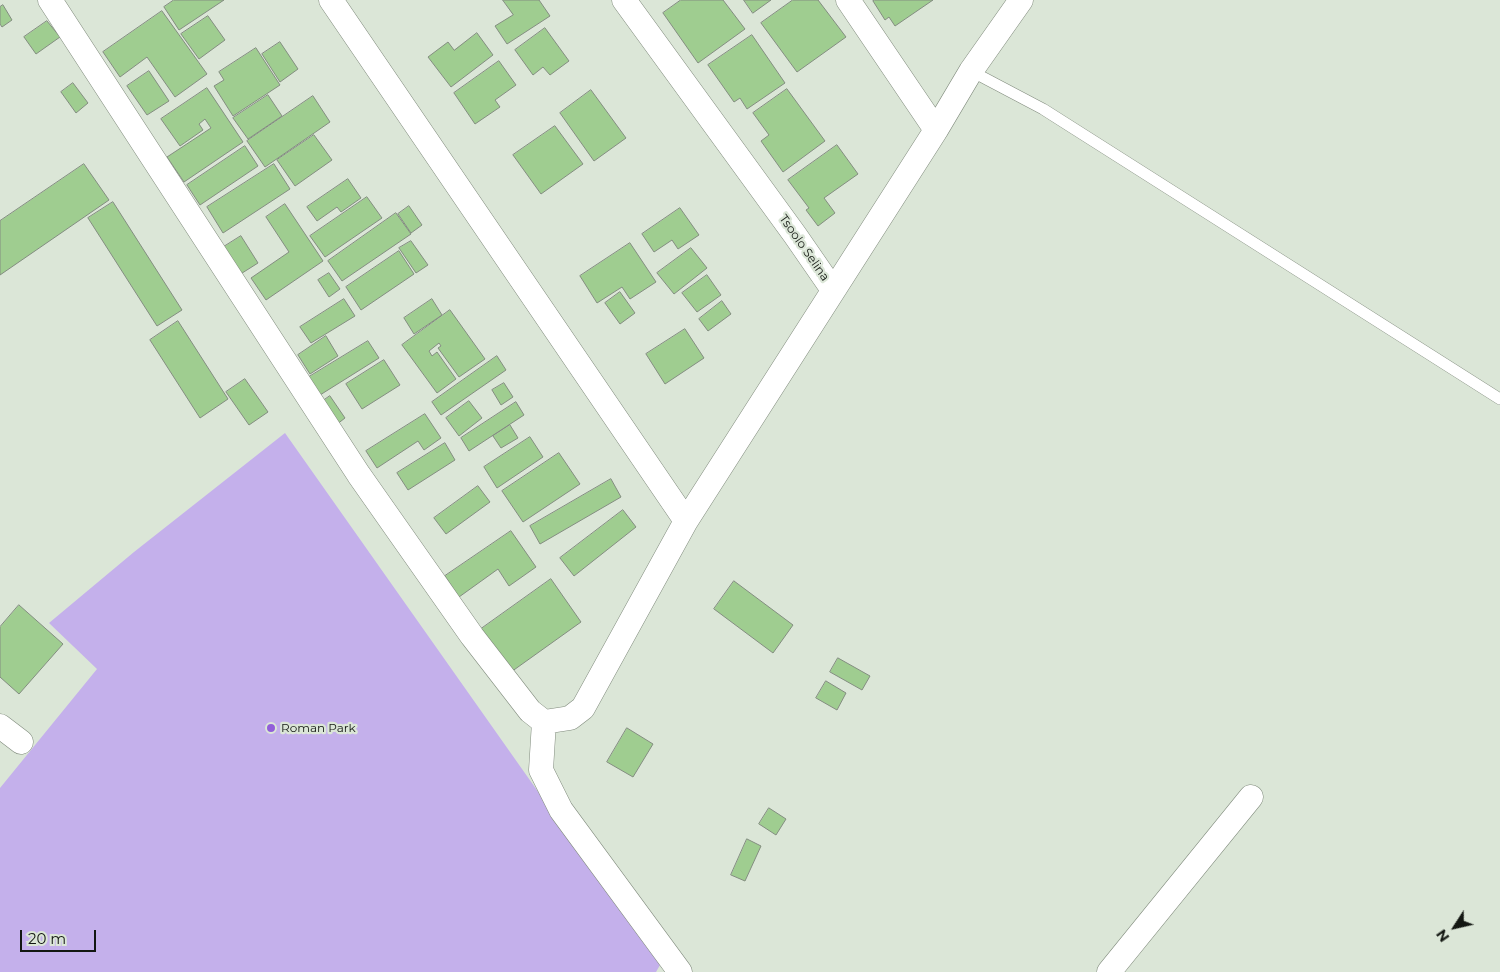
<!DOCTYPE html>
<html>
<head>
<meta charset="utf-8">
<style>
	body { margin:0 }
	#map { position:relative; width:1500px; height:972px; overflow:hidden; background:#dbe6d7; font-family:Montserrat,sans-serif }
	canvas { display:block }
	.north { position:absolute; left:1430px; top:902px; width:50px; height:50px; -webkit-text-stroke:4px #dbe6d7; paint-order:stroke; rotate:235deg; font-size:14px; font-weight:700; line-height:20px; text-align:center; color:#131712 }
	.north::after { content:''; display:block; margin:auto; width:18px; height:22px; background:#131712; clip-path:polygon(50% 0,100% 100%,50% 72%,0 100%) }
	.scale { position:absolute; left:20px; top:930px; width:76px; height:22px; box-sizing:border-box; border:2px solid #131712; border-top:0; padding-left:6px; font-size:15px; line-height:18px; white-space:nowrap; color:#131712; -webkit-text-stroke:4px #dbe6d7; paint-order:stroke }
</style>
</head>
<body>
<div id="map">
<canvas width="1500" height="972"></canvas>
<div class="north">N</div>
<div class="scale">20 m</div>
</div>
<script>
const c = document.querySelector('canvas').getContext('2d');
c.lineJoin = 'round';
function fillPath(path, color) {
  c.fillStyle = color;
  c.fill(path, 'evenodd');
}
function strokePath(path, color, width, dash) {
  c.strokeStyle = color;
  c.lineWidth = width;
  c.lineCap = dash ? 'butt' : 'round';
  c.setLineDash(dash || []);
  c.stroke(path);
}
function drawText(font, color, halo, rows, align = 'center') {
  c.font = font + ' Montserrat,sans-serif';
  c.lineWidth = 4.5;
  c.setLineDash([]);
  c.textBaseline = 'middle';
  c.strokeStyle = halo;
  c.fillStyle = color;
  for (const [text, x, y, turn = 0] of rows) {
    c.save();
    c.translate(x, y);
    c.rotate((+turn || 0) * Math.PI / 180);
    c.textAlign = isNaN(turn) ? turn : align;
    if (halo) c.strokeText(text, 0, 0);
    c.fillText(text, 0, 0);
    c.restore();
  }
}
fillPath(new Path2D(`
	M285 433 546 803 664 958 656 972H0V788L97 669 49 623 134 552Z`), '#c4b0eb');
const building = new Path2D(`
	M174 0H224L179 30 164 7Z
	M503 0H539L550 16 507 44 495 26 513 15Z
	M681 0H723L745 29 698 63 663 13Z
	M744 0H771L753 13Z
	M793 0H818L846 37 797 72 761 23Z
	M875 0H933L895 26 889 17 885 20 873 1Z
	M3 5 12 20 2 27 0 24V7Z
	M162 11 207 74 175 97 147 57 120 77 103 52Z
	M208 16 225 40 199 59 181 34Z
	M47 21 60 37 36 54 24 37Z
	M545 28 569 61 550 75 543 67 533 75 515 50Z
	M477 33 493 55 451 87 428 57 448 42 454 50Z
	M752 35 785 83 747 109 740 98 734 102 708 65Z
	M280 42 298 69 280 82 262 54Z
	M256 48 280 85 233 116 214 86 224 80 219 72Z
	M499 61 516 85 495 100 500 107 475 124 454 93Z
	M149 71 169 101 147 115 127 86Z
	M73 83 88 103 76 113 61 92Z
	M207 88 243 142 184 182 167 157 211 128 205 119 199 124 203 130 180 146 161 119Z
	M787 89 825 141 783 172 761 141 769 135 753 113Z
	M591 90 626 138 594 161 560 113Z
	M268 95 282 116 248 139 233 118Z
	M313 96 330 122 265 167 247 141Z
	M555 126 583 164 541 194 513 155Z
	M314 135 332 160 295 186 277 160Z
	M837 145 858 174 824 198 835 213 818 226 806 210 809 208 788 180Z
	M245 146 258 166 200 205 187 185Z
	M84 164 109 200 0 275V221Z
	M274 164 290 189 223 233 207 207Z
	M348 179 361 198 341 212 337 207 317 221 307 207Z
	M367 197 382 218 325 257 310 236Z
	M113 202 182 310 157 326 88 218Z
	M285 204 323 261 266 300 251 278 289 252 266 217Z
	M409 206 422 225 411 233 398 214Z
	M680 208 699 235 678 249 672 240 654 252 642 234Z
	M396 213 411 234 342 281 328 261Z
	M241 236 258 263 239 275 222 248Z
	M411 241 428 265 416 273 399 248Z
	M630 243 656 282 630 299 622 287 597 303 580 276Z
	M691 248 707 268 674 294 657 273Z
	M399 251 414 274 361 310 346 287Z
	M329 273 340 289 329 297 318 280Z
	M707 275 721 295 697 312 682 293Z
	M620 292 635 313 620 324 605 303Z
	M344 299 355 316 311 343 300 327Z
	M432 299 442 315 414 334 404 318Z
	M722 301 731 314 708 331 699 319Z
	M450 310 485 359 459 377 438 348 441 346 439 343 429 351 432 356 437 352 456 379 437 393 402 345Z
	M178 321 228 399 200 418 150 340Z
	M685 329 704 358 665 384 646 354Z
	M326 336 338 356 310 374 298 355Z
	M368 341 379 358 320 395 309 377Z
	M497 356 506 370 441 415 432 402Z
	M384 360 400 385 362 409 346 384Z
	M245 379 268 412 249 425 226 392Z
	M504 383 513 397 501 405 492 390Z
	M330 396 345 418 336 425 320 403Z
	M469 401 482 418 459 436 446 418Z
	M516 402 524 415 469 451 461 438Z
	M425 414 441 438 424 450 418 441 377 468 366 451Z
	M510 425 518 438 501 448 493 436Z
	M530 437 543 457 497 488 484 467Z
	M445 443 455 460 408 490 397 473Z
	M559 453 580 484 523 522 502 491Z
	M611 479 621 497 540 544 530 526Z
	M478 486 490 502 446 534 434 518Z
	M623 510 636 527 574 576 560 558Z
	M511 531 536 567 509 586 498 569 459 597 445 576Z
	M551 579 581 622 511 672 481 629Z
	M734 581 793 625 773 653 714 609Z
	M19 605 63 644 19 694 0 677V627Z
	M838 658 870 676 862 690 830 672Z
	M826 681 846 693 837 710 816 698Z
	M627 728 653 744 633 777 607 762Z
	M769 808 786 819 776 835 759 824Z
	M747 839 761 846 745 881 731 875Z`);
fillPath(building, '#9fcd90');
strokePath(building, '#838d80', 1);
const service = new Path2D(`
	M971 71 1043 109 1500 399`);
const minor = new Path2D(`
	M50 0 359 475 472 636 530 711 544 722 570 718 583 708 686 521 936 130 971 71 1021 0
	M331 0 686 521
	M624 0 795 235 833 290
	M848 0 936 130
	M544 722 541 770 561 810 680 972
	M0 726 21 742
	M1109 972 1251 797`);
strokePath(service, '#808b7d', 12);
strokePath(minor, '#808b7d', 25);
strokePath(service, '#fff', 11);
strokePath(minor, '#fff', 24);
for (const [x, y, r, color] of [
	[271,728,5,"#925fd9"]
]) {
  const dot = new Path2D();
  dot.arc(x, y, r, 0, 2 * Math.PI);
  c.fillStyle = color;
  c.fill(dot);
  strokePath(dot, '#dbe6d7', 2);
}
drawText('12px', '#131712', '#dbe6d7', [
	["Tsoolo Selina",804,248,55]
]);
drawText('12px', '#131712', '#dbe6d7', [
	["Roman Park",281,728]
], 'left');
</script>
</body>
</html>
